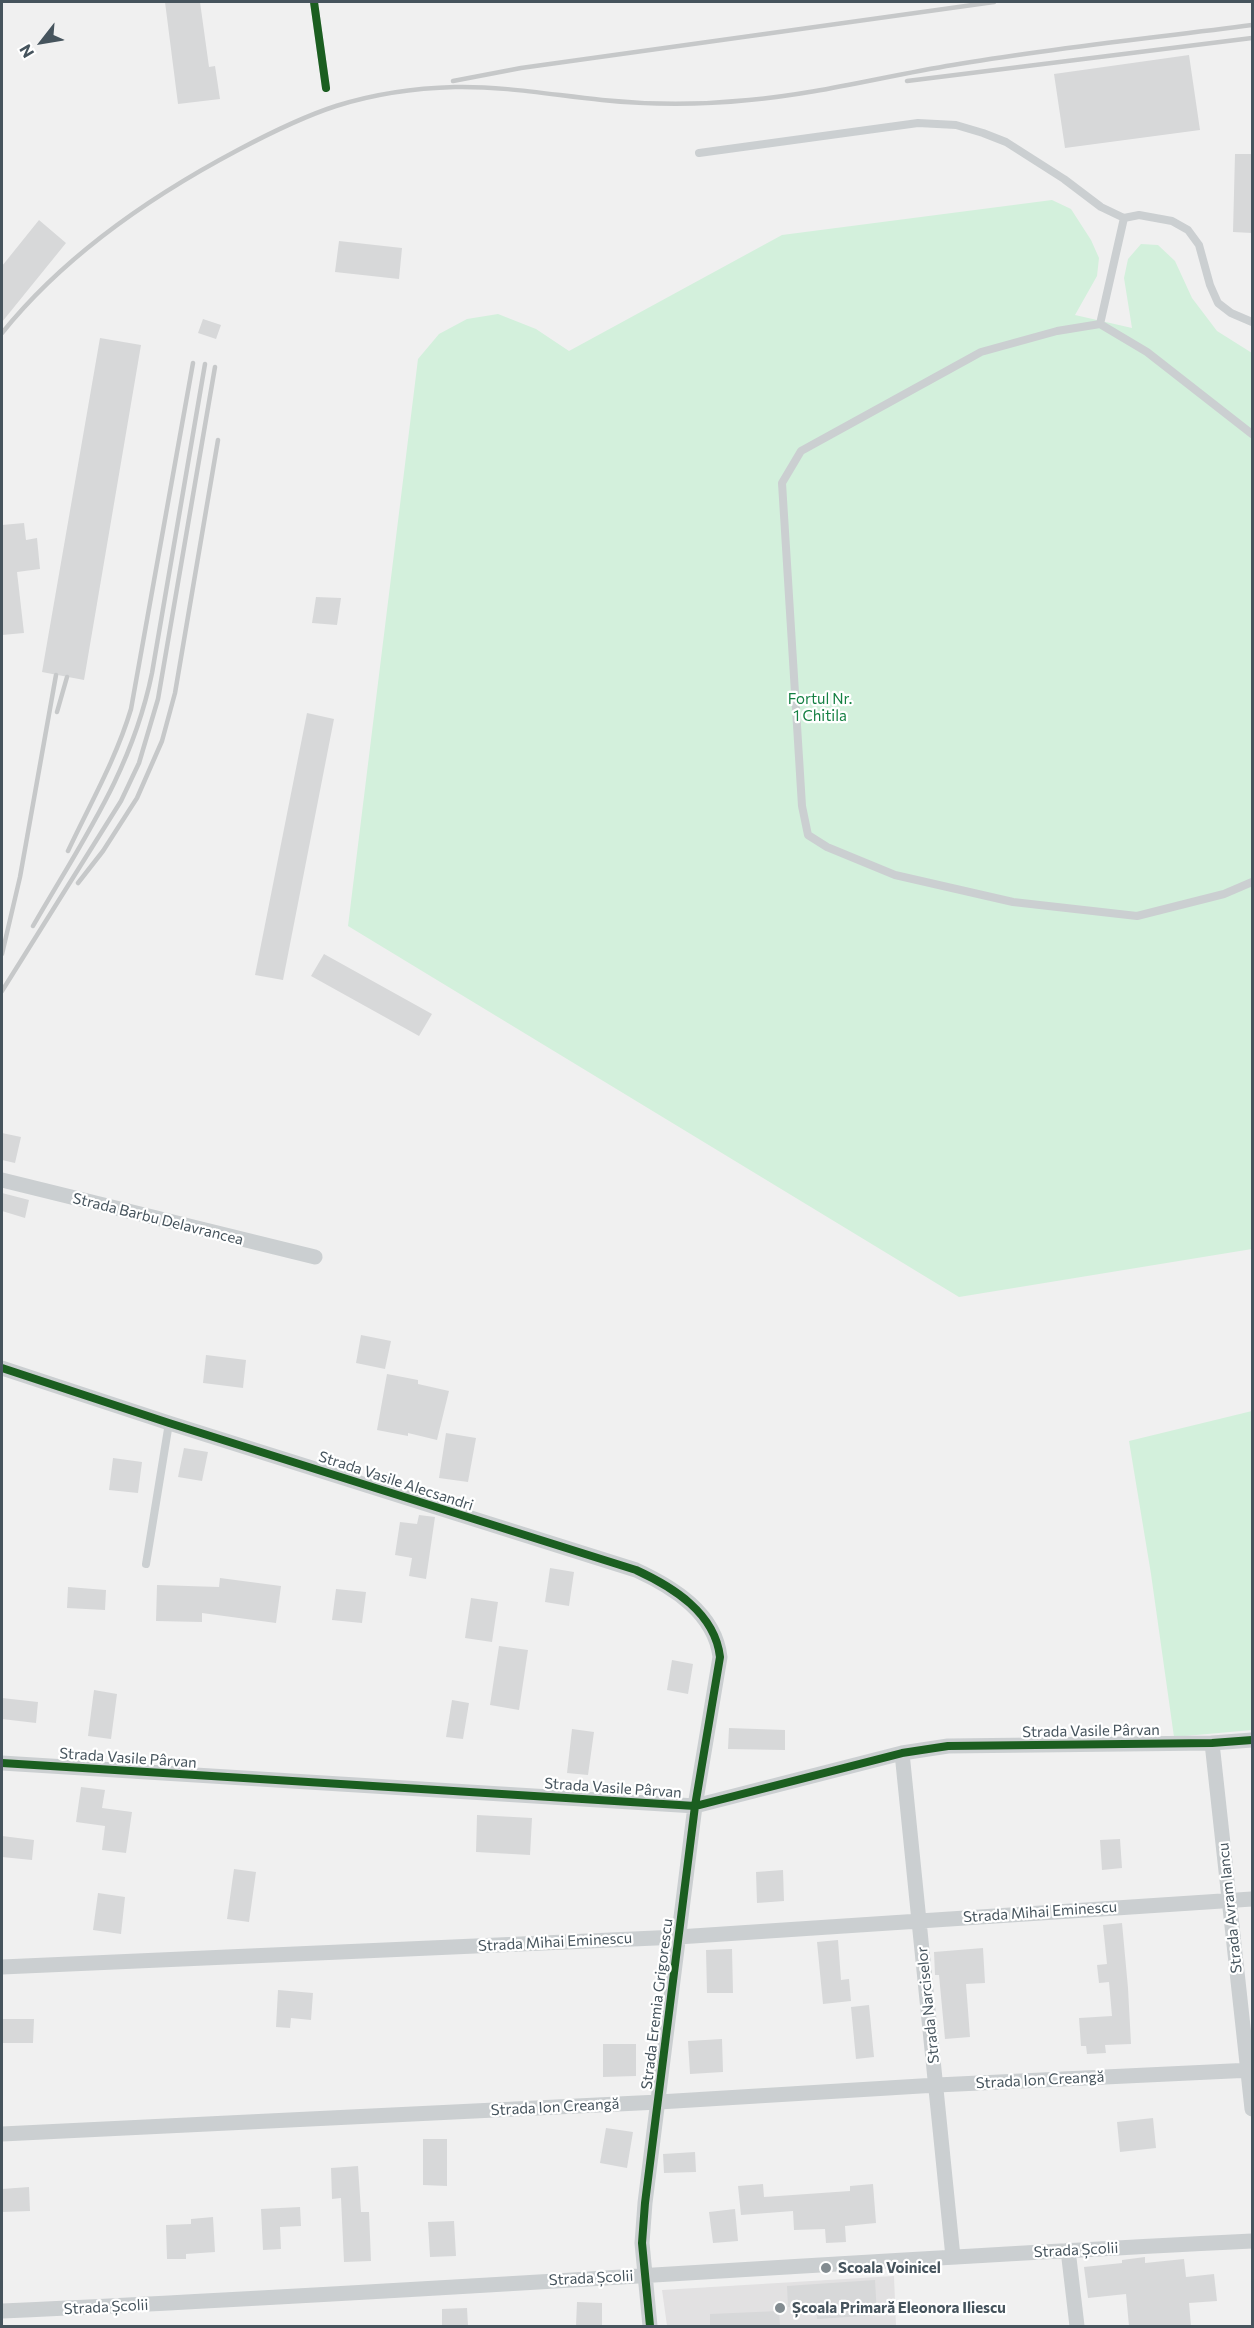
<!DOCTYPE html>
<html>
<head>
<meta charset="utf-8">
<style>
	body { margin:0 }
	#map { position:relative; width:1254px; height:2328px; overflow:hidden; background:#f0f0f0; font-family:Commissioner,sans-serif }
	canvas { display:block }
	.frame { position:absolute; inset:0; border:3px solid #46545d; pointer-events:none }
	.north { position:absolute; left:12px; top:12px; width:60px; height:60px; -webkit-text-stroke:4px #fff; paint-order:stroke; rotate:239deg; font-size:16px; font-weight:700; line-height:24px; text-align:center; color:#46545d }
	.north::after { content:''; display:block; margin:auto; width:21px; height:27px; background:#46545d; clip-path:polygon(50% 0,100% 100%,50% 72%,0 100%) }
</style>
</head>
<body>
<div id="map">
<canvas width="1254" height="2328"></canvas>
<div class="frame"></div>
<div class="north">N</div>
</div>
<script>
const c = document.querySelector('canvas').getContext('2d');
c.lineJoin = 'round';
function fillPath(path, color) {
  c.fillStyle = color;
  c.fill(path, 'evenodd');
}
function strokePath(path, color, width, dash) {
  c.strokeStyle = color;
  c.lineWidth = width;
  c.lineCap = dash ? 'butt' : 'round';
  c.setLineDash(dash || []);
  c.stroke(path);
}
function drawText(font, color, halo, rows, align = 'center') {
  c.font = font + ' Commissioner,sans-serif';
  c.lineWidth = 4.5;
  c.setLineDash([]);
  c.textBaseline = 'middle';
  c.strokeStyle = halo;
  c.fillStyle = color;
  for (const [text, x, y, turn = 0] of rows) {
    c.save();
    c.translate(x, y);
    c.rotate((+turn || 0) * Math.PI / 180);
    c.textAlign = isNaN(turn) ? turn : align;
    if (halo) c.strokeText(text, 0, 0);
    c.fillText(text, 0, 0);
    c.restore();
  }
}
fillPath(new Path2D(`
	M894 2276 896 2326H667L662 2290Z`), '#e2e1e2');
fillPath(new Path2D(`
	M1052 200 1071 209 1091 240 1099 258 1097 276 1075 315 1132 328 1124 278 1128 259 1141 244 1158 245 1175 261 1192 298 1217 331 1252 353V1249L959 1297 348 926 418 359 439 334 467 319 498 314 536 329 569 351 782 235Z
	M1252 1411V1730L1174 1737 1151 1574 1129 1441Z`), '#d3f0dc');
fillPath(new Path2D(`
	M165 2H200L209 67 215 66 220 99 178 104Z
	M1189 55 1200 130 1065 148 1054 74Z
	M1235 154H1252V233L1233 232Z
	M39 220 66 243 2 322V266Z
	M339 241 402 248 399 279 335 272Z
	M203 319 221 325 216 339 198 333Z
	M100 338 141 345 84 680 42 672Z
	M24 523 26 540 37 538 40 569 17 572 24 633 2 635V525Z
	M316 597 341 598 337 625 312 623Z
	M307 713 334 719 283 980 255 975Z
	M324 954 432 1014 419 1036 311 976Z
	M2 1133 21 1137 15 1163 2 1160Z
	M2 1193 29 1200 25 1218 2 1211Z
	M361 1335 391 1341 385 1369 356 1363Z
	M206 1355 246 1360 243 1388 203 1383Z
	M387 1374 418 1380V1384L449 1391 437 1440 408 1433V1436L377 1430Z
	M446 1433 476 1438 468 1482 439 1478Z
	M184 1448 208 1452 202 1481 178 1477Z
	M113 1458 142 1462 138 1493 109 1490Z
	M419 1515 435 1517 426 1579 409 1576 412 1558 395 1555 400 1522 417 1524Z
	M550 1568 574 1572 569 1606 545 1602Z
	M220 1578 281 1586 276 1623 202 1613V1622L156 1621 157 1585 219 1587Z
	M68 1587 106 1590 105 1610 67 1608Z
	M336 1589 366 1592 362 1623 332 1620Z
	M471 1598 498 1602 492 1642 465 1638Z
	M499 1646 528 1650 519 1710 490 1705Z
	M672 1660 693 1664 688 1694 667 1690Z
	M94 1690 117 1694 111 1739 88 1736Z
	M2 1698 38 1702 36 1723 2 1719Z
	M452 1700 469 1703 463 1739 446 1737Z
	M729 1728 785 1730V1750L728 1749Z
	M572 1729 594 1732 588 1775 567 1773Z
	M81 1787 105 1790 102 1808 132 1812 126 1853 102 1850 105 1826 76 1822Z
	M477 1815 532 1818 530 1855 476 1852Z
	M2 1836 34 1840 32 1860 2 1857Z
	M1120 1839 1122 1868 1102 1870 1100 1840Z
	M234 1869 256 1872 249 1922 227 1919Z
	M783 1870 784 1901 757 1903 756 1872Z
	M98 1893 125 1897 121 1934 93 1930Z
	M1122 1923 1128 1988 1131 2044 1105 2045 1106 2053 1087 2054 1086 2046H1081L1079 2018 1112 2016 1109 1982 1099 1983 1097 1965 1107 1964 1103 1925Z
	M838 1940 841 1980 849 1979 851 2001 823 2004 817 1942Z
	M983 1948 985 1983 966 1984 970 2037 945 2039 939 1975H935L934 1952Z
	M732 1949 733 1993H707L706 1950Z
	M278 1990 313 1993 311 2020 291 2018 290 2028 276 2027Z
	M869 2005 874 2057 856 2059 851 2007Z
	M2 2019H34L33 2043H2Z
	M722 2039 723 2072 690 2074 688 2041Z
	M603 2044H636V2076L603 2077Z
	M1153 2118 1156 2148 1120 2152 1117 2122Z
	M606 2128 633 2132 627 2168 600 2163Z
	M423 2139H447V2186L423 2185Z
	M695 2152 696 2172 664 2173 663 2154Z
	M358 2166 361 2212H369L371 2261 344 2262 341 2198 332 2199 331 2168Z
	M763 2184 764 2197 850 2191V2186L873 2184 876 2223 845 2226 846 2242 826 2243 825 2229 794 2230 793 2211 741 2215 738 2186Z
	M29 2187 30 2211 2 2212V2189Z
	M300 2207 301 2226 280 2227 281 2249 263 2250 261 2209Z
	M735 2209 738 2241 713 2243 709 2212Z
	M213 2217 215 2252 186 2254V2259H167L166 2225 191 2224V2219Z
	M454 2221 456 2256 430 2257 428 2222Z
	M1145 2257V2263L1184 2259 1186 2277 1214 2274 1217 2301 1189 2303 1191 2326H1129L1126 2294 1088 2298 1084 2267 1122 2263V2260Z
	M875 2280 877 2315 817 2319 816 2305 788 2307 787 2286Z
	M577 2302 602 2303V2326H576Z
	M467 2308 468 2326H442V2309Z
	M779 2311 780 2326H710V2314Z`), '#d7d8d9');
strokePath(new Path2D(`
	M314 2 326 88
	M699 153 918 123 956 125 983 133 1006 142 1064 179 1101 207 1124 218 1139 215 1172 221 1188 230 1199 245 1210 285 1218 303 1231 313 1252 322
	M1100 324 1124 218
	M1252 434 1147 352 1100 324 1057 331 981 352 801 451 782 483 802 806 808 835 827 847 895 875 1013 902 1137 916 1224 894 1252 882
	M146 1564 169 1423`), '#cbcfd1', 8);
strokePath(new Path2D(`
	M2 1180 315 1257
	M2 1368 169 1423 636 1570C673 1587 715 1613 720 1657L695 1806 645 2203 642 2243 650 2326
	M1212 1743 1252 2109
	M902 1753 953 2257
	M2 1763 695 1806 902 1753 948 1746 1212 1743 1252 1740
	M2 1967 678 1937 1252 1899
	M2 2134 659 2102 937 2085 1252 2070
	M1068 2250 1077 2326
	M2 2311C419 2293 835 2261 1252 2241`), '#cbcfd1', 15);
strokePath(new Path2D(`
	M453 81 521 68 994 2
	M907 81 1252 38
	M2 333C64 256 151 196 238 150 270 133 302 117 336 106 374 94 416 88 455 87 504 86 553 95 602 100 651 105 700 105 749 100 818 94 885 76 953 65 1052 48 1153 38 1252 25
	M57 712 67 677
	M68 851C90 804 116 759 131 709L193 363
	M78 883 103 851 137 798 162 741 175 693 218 440
	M33 926C82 841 132 771 152 673L205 364
	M2 954 20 877 56 675
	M2 991 121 801 139 763 158 699 215 367`), '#c6c8c9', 4.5);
strokePath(new Path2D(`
	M314 2 326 88
	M2 1368 169 1423 636 1570C673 1587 715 1613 720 1657L695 1806 645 2203 642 2243 650 2326
	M2 1763 695 1806 902 1753 948 1746 1212 1743 1252 1740`), '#1b5e20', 8);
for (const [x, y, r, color] of [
	[826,2268,6,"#828b90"],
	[780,2308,6,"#828b90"]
]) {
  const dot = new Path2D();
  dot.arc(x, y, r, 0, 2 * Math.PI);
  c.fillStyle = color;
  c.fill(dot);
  strokePath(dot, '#fff', 2);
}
drawText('15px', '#158043', '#fff', [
	["Fortul Nr.",820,699],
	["1 Chitila",820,716]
]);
drawText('15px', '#46545d', '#fff', [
	["Strada Barbu Delavrancea",158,1219,14],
	["Strada Vasile Alecsandri",396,1481,18],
	["Strada Vasile Pârvan",1091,1731,-1],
	["Strada Vasile Pârvan",128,1758,4],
	["Strada Vasile Pârvan",613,1788,4],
	["Strada Avram Iancu",1230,1908,-96],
	["Strada Mihai Eminescu",1040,1912,-4],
	["Strada Mihai Eminescu",555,1942,-3],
	["Strada Eremia Grigorescu",657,2004,-83],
	["Strada Narciselor",928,2005,-96],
	["Strada Ion Creangă",1040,2080,-3],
	["Strada Ion Creangă",555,2107,-3],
	["Strada Școlii",1076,2250,-3],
	["Strada Școlii",591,2278,-3],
	["Strada Școlii",106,2307,-3]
]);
drawText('bold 15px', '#46545d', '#fff', [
	["Scoala Voinicel",838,2268],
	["Școala Primară Eleonora Iliescu",792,2308]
], 'left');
</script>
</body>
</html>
